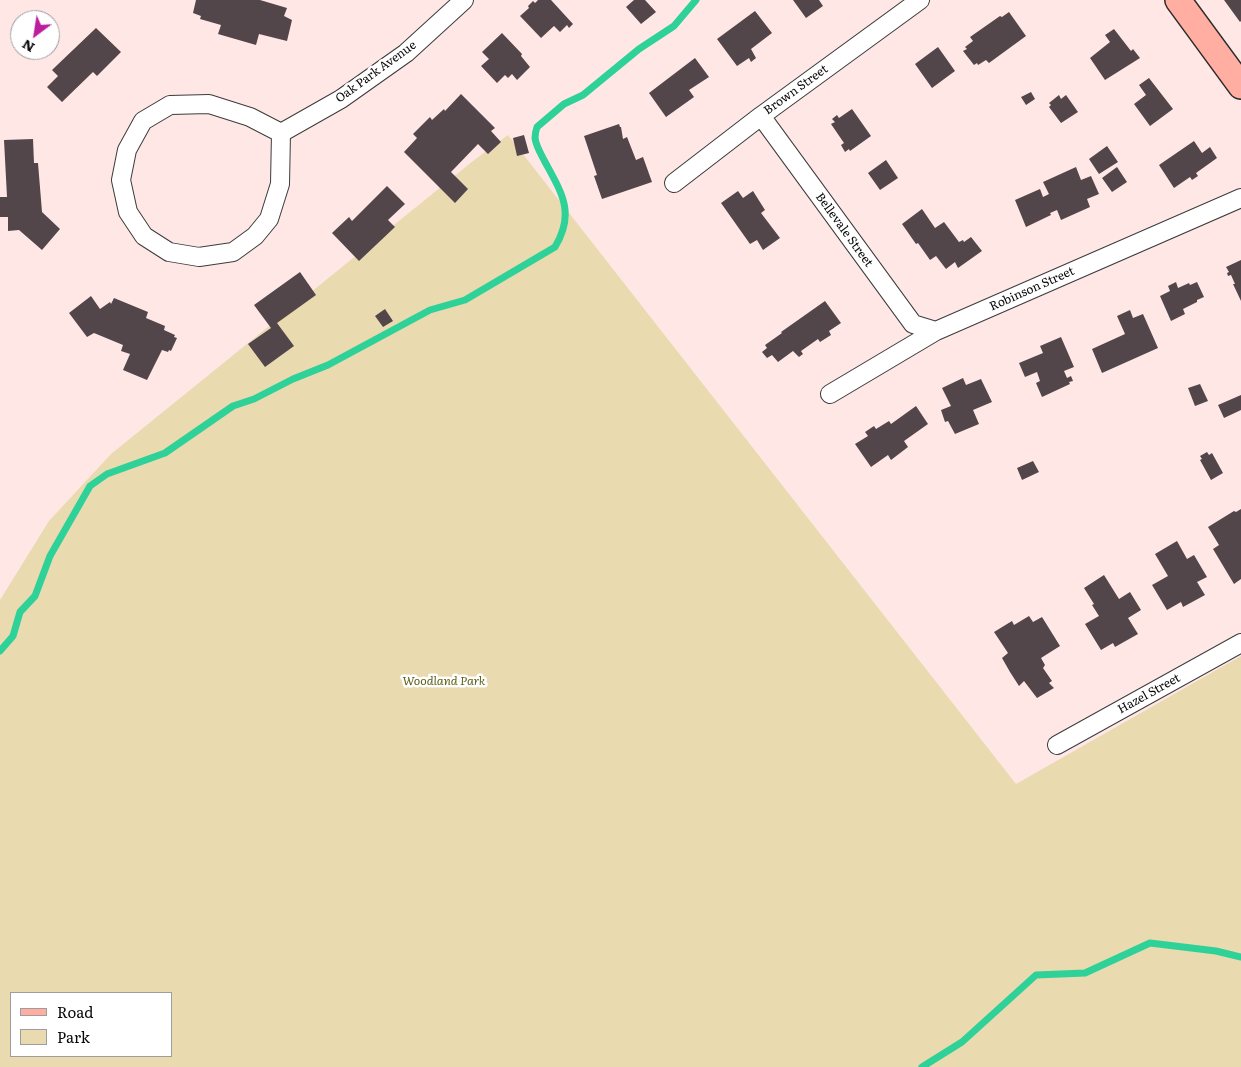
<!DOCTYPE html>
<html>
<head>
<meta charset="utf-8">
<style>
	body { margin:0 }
	#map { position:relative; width:1241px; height:1067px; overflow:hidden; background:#ffe7e6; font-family:Literata,serif }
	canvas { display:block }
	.legend { position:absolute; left:10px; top:992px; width:162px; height:65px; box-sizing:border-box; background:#fff; border:1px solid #9d9d9d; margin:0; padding:6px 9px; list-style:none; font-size:15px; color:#090909 }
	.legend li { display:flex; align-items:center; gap:10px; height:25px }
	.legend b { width:25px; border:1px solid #9d9d9d }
	.north { position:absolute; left:10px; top:10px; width:50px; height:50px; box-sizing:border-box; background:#fff; border:1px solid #9d9d9d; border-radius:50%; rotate:211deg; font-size:14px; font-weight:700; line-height:20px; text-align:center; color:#090909 }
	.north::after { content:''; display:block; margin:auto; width:18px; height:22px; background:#bc1f9d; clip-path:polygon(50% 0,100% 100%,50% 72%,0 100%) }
</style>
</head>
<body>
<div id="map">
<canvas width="1241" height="1067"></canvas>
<ul class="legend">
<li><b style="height:6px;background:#ffaea1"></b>Road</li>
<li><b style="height:14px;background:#e9dab0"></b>Park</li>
</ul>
<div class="north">N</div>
</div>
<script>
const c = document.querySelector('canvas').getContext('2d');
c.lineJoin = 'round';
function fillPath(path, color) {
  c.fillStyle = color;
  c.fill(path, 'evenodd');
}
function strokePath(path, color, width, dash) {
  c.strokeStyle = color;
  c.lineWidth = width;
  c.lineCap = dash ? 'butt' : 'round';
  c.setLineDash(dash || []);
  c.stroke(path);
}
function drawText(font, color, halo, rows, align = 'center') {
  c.font = font + ' Literata,serif';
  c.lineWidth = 5;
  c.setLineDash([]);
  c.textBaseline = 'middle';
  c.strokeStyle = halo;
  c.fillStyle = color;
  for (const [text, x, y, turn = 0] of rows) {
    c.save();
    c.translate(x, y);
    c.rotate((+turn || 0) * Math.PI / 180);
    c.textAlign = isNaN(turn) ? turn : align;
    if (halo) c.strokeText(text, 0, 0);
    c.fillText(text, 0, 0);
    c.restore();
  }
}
fillPath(new Path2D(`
	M508 135 1016 784 1241 656V1067H0V600L49 521 111 454 473 161ZM11 993H171V1056H11Z`), '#e9dab0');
strokePath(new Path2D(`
	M0 651 13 636 20 612 35 596 50 556 90 486 107 474 165 453 233 406 254 399 293 379 328 365 430 310 465 300 555 247C576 212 561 192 544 160 541 154 536 146 535 138 535 135 536 130 537 127L564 104 583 95 639 49 674 26 696 0
	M922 1067 962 1042 1036 975 1085 973 1150 943 1216 951 1241 957`), '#2ed197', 7);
fillPath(new Path2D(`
	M196 0H260L287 8 284 16 292 20 287 41 259 34 256 45 218 34 221 25 200 19 201 16 193 13Z
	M538 0H551L573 24 569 28 567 25 560 32 554 26 541 38 520 16 529 8 528 6 533 1 535 3Z
	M634 0H645L656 12 641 24 626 7Z
	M793 0H819L823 6 806 18Z
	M1224 0H1241V21L1240 22Z
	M755 11 772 33 751 49 756 58 751 62 749 58 737 66 717 39Z
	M1009 12 1026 36 989 63 986 60 978 65 977 63 974 65 963 51 967 49 965 47 973 41 970 37 1000 16 1002 17Z
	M96 28 121 52 97 76 93 72 62 102 47 87 58 76 52 70Z
	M1114 29 1131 51 1133 49 1140 58 1105 80 1090 58 1110 42 1105 35Z
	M502 33 522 54 521 56 530 67 517 80 512 74 508 78 505 75 497 83 481 66 489 59 482 52Z
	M938 47 955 71 932 88 915 64Z
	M695 58 709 77 689 90 694 97 666 117 649 93Z
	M1149 78 1173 109 1150 126 1134 104 1146 95 1139 85Z
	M1031 92 1035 99 1026 105 1021 97Z
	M461 94 495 128 491 131 501 142 488 154 478 144 451 172 468 189 455 203 404 152 417 138 413 134 430 117 432 120 444 109 445 111Z
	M1059 95 1061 99 1066 95 1078 112 1061 123 1049 107 1051 105 1049 103Z
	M852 109 871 136 850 151 849 149 845 152 841 145 844 143 831 124 835 122 832 119 837 115 839 118Z
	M619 124 620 127H621L623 139 627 137 636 160 643 157 652 182 602 199 594 176 597 175 584 136Z
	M524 135 529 153 517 156 513 138Z
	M33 139 34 163H38L42 212 60 229 42 250 19 230 8 231V217H0V197H7L4 140Z
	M1194 141 1202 153 1210 147 1217 158 1196 173 1198 176 1192 180 1190 177 1174 188 1159 165Z
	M1107 146 1118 162 1099 174 1089 159Z
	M886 160 898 178 880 190 868 173Z
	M1076 167 1081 180 1091 176 1099 194 1087 199 1090 207 1061 220 1057 210 1050 213 1051 215 1026 227 1015 200 1040 189 1043 197 1049 194 1043 182Z
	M1117 167 1127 182 1112 192 1102 178Z
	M387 186 405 204 388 220 395 227 359 261 332 233 349 217 352 221Z
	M738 191 743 198 753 191 765 210 761 213 780 238 763 250 757 240 750 244 721 203Z
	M922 209 935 228 944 222 959 242 963 240 964 242 971 237 982 251 958 268 955 262 946 269 936 256 930 260 918 243 916 244 902 224Z
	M1241 260V301L1233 284H1235L1231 275 1228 276 1227 273 1229 272 1226 267Z
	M300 272 316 295 277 323 294 346 265 367 248 344 271 328 254 305Z
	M1176 282 1178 288 1189 283 1190 285 1197 282 1204 297 1197 300V302L1183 309 1185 314 1171 321 1160 296 1170 291 1168 286Z
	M91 296 100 309 110 302 111 304 114 298 148 312 146 318 165 326 164 330 175 335 174 337 177 338 171 351 169 350 168 352 162 350 147 380 123 370 130 354 121 351 123 345 94 333 87 337 69 313Z
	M825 301 841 323 829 331 831 335 820 342 818 339 801 351 803 354 799 357 793 351 778 362 772 355 767 358 762 352 767 348 765 345 782 333 781 332Z
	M385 309 393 321 383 327 375 316Z
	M1130 310 1133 318 1143 314 1158 348 1102 373 1092 349 1125 334 1117 316Z
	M1061 337 1074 367 1064 371 1067 378 1071 376 1073 381 1069 382 1070 384 1042 397 1036 383 1040 381 1037 372 1025 377 1019 363 1043 353 1040 346Z
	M963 378 966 385 981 379 992 402 973 410 979 424 955 434 948 421 945 422 941 410 951 406 942 388Z
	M1200 384 1208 401 1195 406 1188 388Z
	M1241 395V410L1224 418 1218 405Z
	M916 406 928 424 904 441 908 447 891 460 888 455 871 467 855 444 868 436 865 432 874 426 876 429 889 421 891 424Z
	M1207 452 1209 455 1212 453 1223 473 1211 480 1200 460 1202 459 1200 456Z
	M1033 461 1039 472 1022 480 1017 468Z
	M1241 509V579L1234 584 1213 549 1219 545 1208 527 1234 511 1236 512Z
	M1177 541 1187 559 1194 555 1207 577 1197 582 1205 595 1183 607 1181 602 1167 610 1152 585 1168 576 1155 554Z
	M1104 575 1119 599 1130 592 1141 610 1128 618 1138 634 1115 647 1113 643 1101 650 1085 624 1099 616 1092 605 1094 604 1084 588Z
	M1029 616 1033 622 1042 617 1060 646 1041 658 1045 665 1043 668 1052 681 1049 683 1054 688 1037 698 1024 681 1019 686 1010 672 1002 658 1008 653 994 632 1012 621 1014 625Z`), '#52464a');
const street = new Path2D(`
	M209 104 250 117 281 133 280 184 269 219 255 236 233 252 199 257 169 252 144 236 128 212 121 180 127 150 143 121 170 105Z
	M761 116 913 324 936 331
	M281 133 341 99 406 53 464 0
	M674 183 761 116 920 0
	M830 394 936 331 1241 198
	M1057 745 1241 643`);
const secondary = new Path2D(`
	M1178 0 1241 86`);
strokePath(street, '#3c3c3c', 20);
strokePath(secondary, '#2b2b2b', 28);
strokePath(street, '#fff', 18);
strokePath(secondary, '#ffaea1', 25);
drawText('12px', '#090909', '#fff', [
	["Oak Park Avenue",376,72,-36],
	["Brown Street",796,90,-36],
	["Bellevale Street",844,230,54],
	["Robinson Street",1032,289,-24],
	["Hazel Street",1149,694,-29]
]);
drawText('italic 12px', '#5f6219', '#fff', [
	["Woodland Park",444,681]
]);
</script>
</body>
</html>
